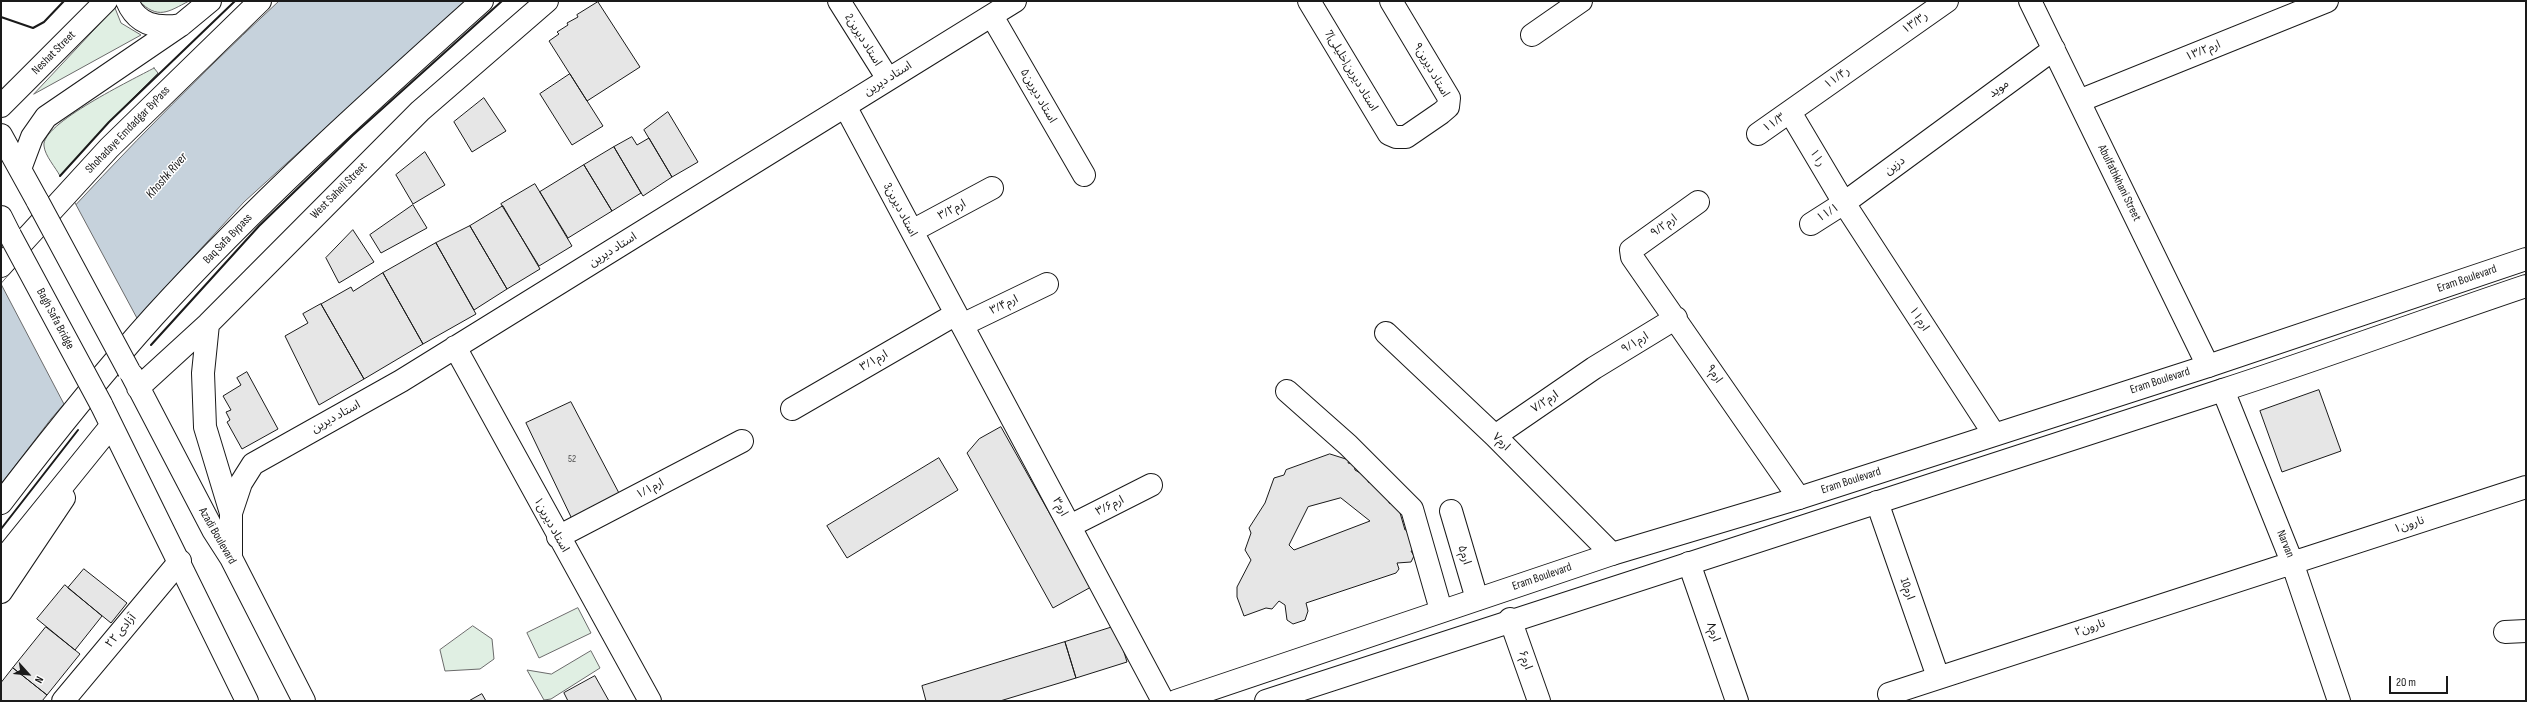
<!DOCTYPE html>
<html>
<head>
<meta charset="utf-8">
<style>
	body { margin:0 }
	#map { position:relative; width:2527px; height:702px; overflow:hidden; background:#fff; font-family:"Sofia Sans Condensed",sans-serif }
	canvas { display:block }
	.frame { position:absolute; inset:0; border:2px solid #1a1a1a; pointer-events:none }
	.north { position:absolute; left:8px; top:654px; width:40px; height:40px; -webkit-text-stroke:3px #fff; paint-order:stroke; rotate:117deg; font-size:11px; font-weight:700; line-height:16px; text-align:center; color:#1a1a1a }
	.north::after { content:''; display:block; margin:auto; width:14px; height:18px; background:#1a1a1a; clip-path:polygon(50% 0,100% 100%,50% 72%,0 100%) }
	.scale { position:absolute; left:2389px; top:676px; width:59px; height:18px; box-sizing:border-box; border:2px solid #1a1a1a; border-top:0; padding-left:5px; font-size:12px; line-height:14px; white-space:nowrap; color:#1a1a1a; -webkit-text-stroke:3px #fff; paint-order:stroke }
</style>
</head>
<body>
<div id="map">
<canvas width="2527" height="702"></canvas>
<div class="frame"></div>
<div class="north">N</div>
<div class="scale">20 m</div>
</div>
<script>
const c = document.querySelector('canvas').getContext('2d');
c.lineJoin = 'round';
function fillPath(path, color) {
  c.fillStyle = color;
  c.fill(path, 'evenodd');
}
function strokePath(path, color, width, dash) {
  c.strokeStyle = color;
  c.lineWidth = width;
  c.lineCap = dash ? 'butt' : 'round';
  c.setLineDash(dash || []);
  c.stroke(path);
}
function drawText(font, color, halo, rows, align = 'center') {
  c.font = font + ' "Sofia Sans Condensed","Noto Sans Arabic",sans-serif';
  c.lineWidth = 3;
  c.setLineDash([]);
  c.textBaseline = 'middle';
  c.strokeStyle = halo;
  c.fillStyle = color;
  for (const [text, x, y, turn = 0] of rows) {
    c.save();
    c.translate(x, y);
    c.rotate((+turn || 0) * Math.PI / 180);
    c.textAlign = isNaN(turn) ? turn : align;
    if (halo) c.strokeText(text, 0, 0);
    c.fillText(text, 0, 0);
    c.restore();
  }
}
const green = new Path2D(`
	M139 1H189C168 12 158 20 139 1Z
	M115 8 121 23 141 35 34 94Z
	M154 68 158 73 109 122 60 176C56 168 45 156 44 146 40 124 134 79 154 68Z
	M578 608 591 633 539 658 527 633Z
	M473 626 492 639 494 659 480 669 445 671 440 650Z
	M591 651 600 668 551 699 544 700 527 670 551 674Z`);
fillPath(green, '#e0efe3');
strokePath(green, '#6a6a6a', 1);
const water = new Path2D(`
	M279 1H465L244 202 148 306 51 419 1 484V287C90 187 181 92 279 1Z`);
fillPath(water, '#c6d2dc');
strokePath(water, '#6a6a6a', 1);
const pier = new Path2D(`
	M74 201 138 320 65 406 1 284Z`);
fillPath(pier, '#fff');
strokePath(pier, '#6a6a6a', 1);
const building = new Path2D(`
	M598 2 640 67 587 101 549 41 559 34 557 32 568 25 567 23 578 17 577 15Z
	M570 74 603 126 572 145 540 94Z
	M484 98 506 131 472 152 454 122Z
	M668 112 698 162 672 177 644 130Z
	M632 137 637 145 649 138 672 177 643 196 614 147Z
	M614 147 641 193 612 211 584 165Z
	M425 152 445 185 413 204 396 175Z
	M584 165 612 211 568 238 540 192Z
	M535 184 572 246 539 266 501 204Z
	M413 205 427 228 381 253 370 235Z
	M503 206 540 269 507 289 470 226Z
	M470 226 507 289 474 310 436 243Z
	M353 230 374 262 339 283 326 258Z
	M436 243 476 314 423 344 383 273Z
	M383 273 423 344 364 379 321 304 351 287 353 291Z
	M321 304 364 379 319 405 285 336 308 323 303 314Z
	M247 372 278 429 242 449 227 422 230 420 226 412 231 410 223 396 241 385 237 378Z
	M2319 390 2341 451 2282 472 2260 411Z
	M571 402 620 495 572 519 526 423Z
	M1001 427 1091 587 1053 608 967 453 979 439Z
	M1330 454 1349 460 1348 463 1354 464 1355 470 1369 478 1368 482 1384 488 1389 495V503L1398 506 1405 530 1410 529 1416 549 1411 551 1414 556 1411 562 1397 563 1399 569 1396 573 1306 603 1308 611 1305 620 1293 624 1287 620 1285 605 1279 601 1272 609 1266 608 1244 616 1237 597V587L1251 560 1245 550 1251 533 1249 528 1265 503 1274 478 1284 475 1286 470ZM1341 498 1370 521 1294 550 1289 545 1308 507Z
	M939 458 958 490 847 558 827 526Z
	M84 569 127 603 111 623 68 588Z
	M65 585 102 616 75 650 37 619Z
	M1116 626 1127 662 1076 678 1065 642Z
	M46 627 80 654 47 695 13 668Z
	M1065 642 1076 678 1000 701H926L922 686Z
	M13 668 47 695 42 701H1V683Z
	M595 676 609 701H568L564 693Z
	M482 694 486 701H469Z`);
fillPath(building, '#e6e6e6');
strokePath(building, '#1a1a1a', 1);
const minor = new Path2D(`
	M839 1 888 79
	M1309 1 1389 134 1396 137H1406L1441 113 1448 107 1449 98 1391 1
	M2030 1 2208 366
	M992 16 1084 175
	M1532 35 1581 1
	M2079 101 2327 1
	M845 106 1163 701
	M1790 112 1844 203 1994 434
	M1758 134 1947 1
	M1698 202 1631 250 1632 257 1799 498
	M1811 224 1844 203 2054 49
	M912 231 992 188
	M962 325 1047 284
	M1386 333 1495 436 1612 554
	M455 347 650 701
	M2223 390 2292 562 2339 701
	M1287 391 1348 445 1412 509 1441 610
	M792 409 956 314
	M1495 436 1594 368 1676 318
	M1877 502 1938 677
	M1451 511 1477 599
	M231 513 241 483 253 464 401 381 1015 1
	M1070 526 1151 485
	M558 537 742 441
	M1689 563 1737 701
	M1 592 64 498
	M1510 619 1539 701
	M2505 632 2526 631
	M1889 694 2526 487
	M63 701 180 561`);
const major = new Path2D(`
	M127 1C137 25 157 29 181 25
	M1 106 106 1
	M1 135 38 202
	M20 169 32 137 46 117 181 25 210 1
	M1 217 10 235
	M1 266 109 148 260 1
	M208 324 203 373 205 427 231 513V558
	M132 375 213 530 231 558 304 701
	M138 388 208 324 420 111 547 1
	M101 404 247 701
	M1 503C50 439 100 376 154 316 256 204 369 102 482 1
	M1 562 111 426
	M1176 701 1612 554 1799 498 2208 366 2526 259
	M1266 701C1584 595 1904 494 2223 390 2325 357 2425 320 2526 286`);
strokePath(minor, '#1a1a1a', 24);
strokePath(major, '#1a1a1a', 24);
strokePath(minor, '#fff', 22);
strokePath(major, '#fff', 22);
const majorBridge = new Path2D(`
	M38 202 129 371
	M10 235 101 404`);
strokePath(majorBridge, '#1a1a1a', 24, []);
strokePath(majorBridge, '#fff', 22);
strokePath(new Path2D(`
	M1 17 33 28 44 22 64 1
	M60 176 109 122 235 1
	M151 345 259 226 353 135 502 1
	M1 529 78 430`), '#1a1a1a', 2);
drawText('10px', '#4d4d4d', null, [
	["52",572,459]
]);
drawText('12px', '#1a1a1a', '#fff', [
	["۱۳/۳ر",1915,23,-35],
	["2استاد دیرین",863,40,58],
	["۱۳/۲ارم",2203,51,-22],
	["Neshat Street",54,53,-45],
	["استاد دیرین۹",1431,70,60],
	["7استاد دیرین(خلیلی)",1351,71,59],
	["۱۱/۴ر",1837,78,-36],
	["استاد دیرین",888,79,-32],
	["موید",1999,89,-36],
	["استاد دیرین۵",1038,96,60],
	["۱۱/۳",1774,123,-35],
	["Shohadaye Emdadgar ByPass",128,130,-46],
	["۱۱ر",1817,158,59],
	["دزین",1895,166,-36],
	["Abulfathkhani Street",2119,183,64],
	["West Saheli Street",339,191,-45],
	["3استاد دیرین",900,210,62],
	["۳/۲ارم",952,210,-28],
	["۱۱/۱",1828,213,-32],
	["۹/۲ارم",1664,226,-36],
	["Baq Safa Bypass",228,239,-46],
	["استاد دیرین",613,250,-32],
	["Eram Boulevard",2467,279,-19],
	["۳/۴ارم",1004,305,-26],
	["Bagh Safa Bridge",55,319,62],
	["ارم۱۱",1919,319,57],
	["۹/۱ارم",1635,343,-31],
	["۳/۱ارم",874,361,-30],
	["ارم۹",1714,374,56],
	["Eram Boulevard",2160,381,-18],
	["۷/۲ارم",1545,402,-34],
	["استاد دیرین",336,417,-29],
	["ارم۷",1501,442,45],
	["Eram Boulevard",1851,481,-18],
	["۱/۱ارم",650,489,-28],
	["۳/۶ارم",1110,506,-27],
	["ارم۳",1060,507,62],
	["استاد دیرین۱",551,525,61],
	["نارون۱",2409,525,-18],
	["Azadi Boulevard",217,536,60],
	["Narvan",2285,544,68],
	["ارم۵",1464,555,73],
	["Eram Boulevard",1542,577,-19],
	["ارم10",1907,589,71],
	["نارون۲",2090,628,-18],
	["آزادی ۲۲",121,631,-50],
	["ارم۸",1713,632,71],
	["ارم۶",1525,660,71]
]);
drawText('italic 13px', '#1a1a1a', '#fff', [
	["Khoshk River",167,176,-49]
]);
</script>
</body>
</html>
